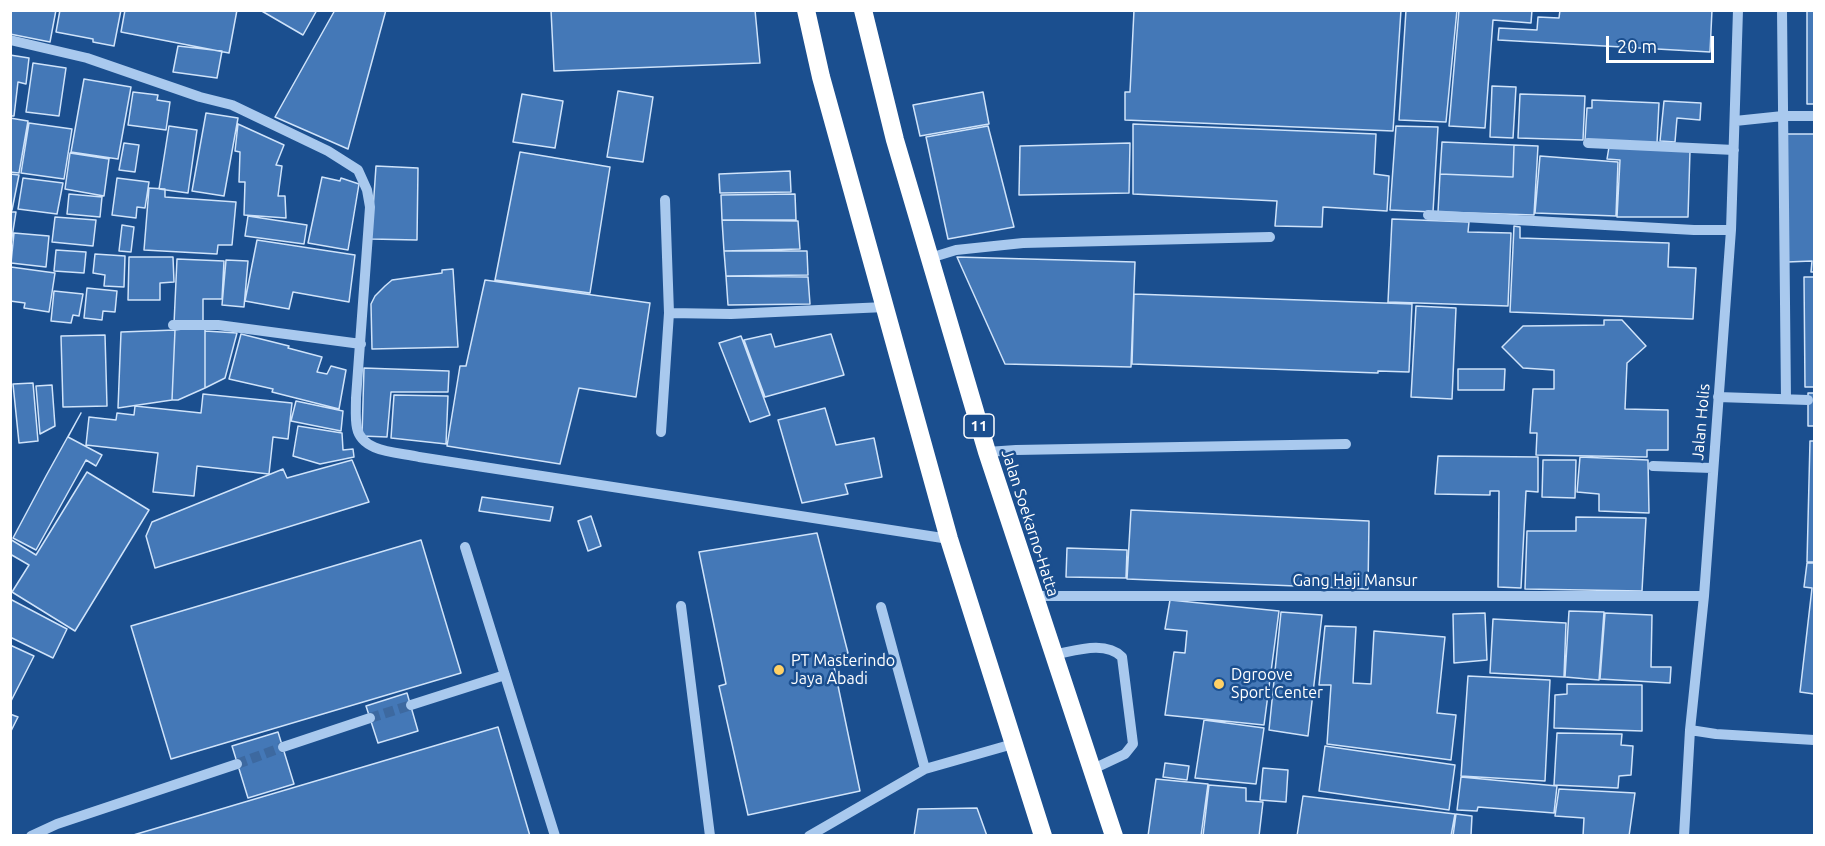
<!DOCTYPE html>
<html>
<head>
<meta charset="utf-8">
<style>
	body { margin:0 }
	#map { position:relative; width:1825px; height:846px; overflow:hidden; background:#1b4f8f; font-family:Ubuntu,sans-serif }
	canvas { display:block }
	.frame { position:absolute; inset:0; border:12px solid #fff; pointer-events:none }
	.scale { position:absolute; left:1606px; top:36px; width:108px; height:27px; box-sizing:border-box; border:3px solid #fff; border-top:0; padding-left:8px; font-size:18px; line-height:21px; white-space:nowrap; color:#fff; -webkit-text-stroke:4px #1b4f8f; paint-order:stroke }
</style>
</head>
<body>
<div id="map">
<canvas width="1825" height="846"></canvas>
<div class="frame"></div>
<div class="scale">20 m</div>
</div>
<script>
const c = document.querySelector('canvas').getContext('2d');
c.lineJoin = 'round';
function fillPath(path, color) {
  c.fillStyle = color;
  c.fill(path, 'evenodd');
}
function strokePath(path, color, width, dash) {
  c.strokeStyle = color;
  c.lineWidth = width;
  c.lineCap = dash ? 'butt' : 'round';
  c.setLineDash(dash || []);
  c.stroke(path);
}
function drawText(font, color, halo, rows, align = 'center') {
  c.font = font + ' Ubuntu,sans-serif';
  c.lineWidth = 5;
  c.setLineDash([]);
  c.textBaseline = 'middle';
  c.strokeStyle = halo;
  c.fillStyle = color;
  for (const [text, x, y, turn = 0] of rows) {
    c.save();
    c.translate(x, y);
    c.rotate((+turn || 0) * Math.PI / 180);
    c.textAlign = isNaN(turn) ? turn : align;
    if (halo) c.strokeText(text, 0, 0);
    c.fillText(text, 0, 0);
    c.restore();
  }
}
const building = new Path2D(`
	M10 10H56L50 42 10 34Z
	M60 10H121L114 46 93 42V39L56 32Z
	M125 10H237L229 53 121 32Z
	M260 10H317L303 35Z
	M335 10H386L348 149 275 117Z
	M551 10H755L760 63 554 71Z
	M1134 10H1401L1393 131 1125 120V92H1130Z
	M1406 10H1457L1446 122 1399 120Z
	M1459 10H1532L1531 23 1493 20 1485 128 1449 126Z
	M1560 10H1712L1710 52 1498 40 1499 28 1537 30 1538 17 1559 18Z
	M1807 10H1814V104H1807Z
	M178 46 222 51 217 78 173 72Z
	M10 55 29 58 26 84 18 82 14 116H10Z
	M33 63 66 68 59 116 26 112Z
	M84 79 131 87 118 159 71 152Z
	M1492 86 1516 87 1513 138 1490 137Z
	M618 91 653 97 643 162 607 157Z
	M133 92 158 95 157 100 170 102 166 130 128 125Z
	M983 92 989 124 920 136 913 105Z
	M522 94 563 101 555 148 513 142Z
	M1520 94 1585 96 1583 140 1518 138Z
	M1592 100 1659 103 1657 143 1585 140 1587 108H1592Z
	M1664 101 1701 103 1700 120 1677 118 1675 142 1660 141Z
	M206 113 238 118 224 196 192 191Z
	M10 118 28 121 19 173 10 172Z
	M29 123 72 129 64 179 21 173Z
	M238 124 284 145 276 165 282 166 278 196H285L286 218 244 215 245 182H239L240 152 235 151Z
	M1133 124 1376 134 1374 174 1389 176 1387 211 1323 207 1322 227 1275 226 1277 201 1133 194Z
	M169 126 197 130 188 193 159 189Z
	M988 126 1014 227 948 239 926 137Z
	M1396 126 1438 127 1433 212 1390 210Z
	M1786 134H1814V272H1811L1812 261 1787 262Z
	M1442 142 1514 145 1513 177 1440 174Z
	M124 143 139 145 135 172 119 170Z
	M1130 143 1129 193 1019 195 1020 146Z
	M1514 145 1538 146 1534 215 1438 212 1440 174 1513 177Z
	M1609 147 1690 151 1688 217H1617L1620 160 1607 159Z
	M520 152 610 167 590 293 495 280Z
	M70 153 109 159 104 196 65 189Z
	M1540 156 1618 162 1616 216 1535 213Z
	M376 166 418 168 417 240 371 239Z
	M790 171 791 192 720 193 719 174Z
	M10 174 19 175 12 210H10Z
	M322 177 340 181 341 178 359 184 348 250 308 243Z
	M23 178 63 183 57 214 18 209Z
	M117 178 149 182 145 208 137 207 136 218 112 215Z
	M149 188 165 189V197L236 202 232 245H218L217 254 144 250Z
	M69 194 102 197 100 217 67 214Z
	M795 194 796 220H722L721 195Z
	M10 212H16L10 250Z
	M248 216 307 225 304 244 245 236Z
	M55 217 96 220 93 246 52 242Z
	M1392 219 1469 222 1468 232 1511 233 1508 306 1388 302Z
	M722 220 798 221 800 249 724 251Z
	M122 225 134 227 131 252 119 251Z
	M1514 226 1520 227V238L1669 243 1668 267 1696 268 1693 319 1510 312Z
	M14 233 49 236 46 267 11 263Z
	M257 240 355 255 349 302 293 292 289 309 245 301Z
	M56 250 86 252 84 273 54 271Z
	M724 251H807L808 275 726 276Z
	M95 254 125 256 124 287 104 286 105 275 93 273Z
	M129 257H173L174 282 160 283V300H128Z
	M957 257 1135 262 1131 367 1005 364Z
	M177 259 224 261 222 299H203V324H174Z
	M226 260 248 261 244 307 222 305Z
	M11 267 55 273 49 312 24 308 25 303 10 301Z
	M453 269 458 347 372 349 371 304 375 296 385 286 392 280 442 273V270Z
	M726 276 808 277 810 304 728 305Z
	M1804 277H1814V387H1805Z
	M485 280 650 303 636 397 579 388 560 464 447 446 460 366H466Z
	M87 288 117 291 115 312 103 311 102 320 84 318Z
	M54 291 83 294 79 316 73 315 71 323 51 321Z
	M1134 294 1412 304 1409 372 1378 371V373L1132 364Z
	M1416 306 1456 308 1452 399 1411 397Z
	M1604 320H1622L1646 346 1627 363 1625 409 1668 410V450H1647V457L1536 455 1537 433H1530L1533 389H1554V370L1523 368 1502 347 1523 326 1604 325Z
	M205 326V388L178 400H172L175 330Z
	M175 330 172 400 118 408 121 332Z
	M205 331 237 333 225 378 205 388Z
	M241 334 289 346 288 348 322 357 317 372 327 374 331 366 346 370 339 409 272 392 273 389 229 379Z
	M771 334 775 347 831 334 844 375 765 397 744 340Z
	M105 335 107 406 63 407 61 336Z
	M741 336 770 415 750 422 719 343Z
	M364 368 449 371 448 392H391L387 437 362 436Z
	M1458 369H1505L1504 390H1458Z
	M33 383 38 441 19 443 13 384Z
	M52 385 55 426 40 434 36 386Z
	M1808 393H1814V426H1808Z
	M203 394 292 403 288 439 273 437 269 474 197 466 194 496 153 492 158 453 86 445 89 417 116 420 117 413 134 415 135 406 201 413Z
	M394 395 448 396 446 444 391 438Z
	M296 401 343 411 341 431 291 421Z
	M825 408 836 445 874 438 882 477 845 484 848 494 802 503 778 420Z
	M81 413 68 437 102 455 96 466 86 460 36 550 13 538 46 476Z
	M298 426 342 433 343 450 353 449 354 457 320 464 293 456Z
	M1810 441H1814V562H1807Z
	M1438 456 1538 457V492L1526 491 1521 588 1498 587 1499 491H1490V495L1435 494Z
	M1580 457 1648 460 1649 513 1599 511V494L1577 492Z
	M352 460 369 502 155 568 146 536 152 522 283 469 287 478Z
	M1543 460H1576L1575 498 1542 497Z
	M87 472 149 510 75 631 12 592 29 565 10 554V539L36 555Z
	M482 497 553 507 550 521 479 511Z
	M1131 510 1369 521 1368 589 1127 579Z
	M591 516 601 546 588 551 578 521Z
	M1576 517 1646 518 1642 591 1525 589 1527 531H1576Z
	M817 533 848 653 832 657 860 791 748 815 719 686 726 684 699 552Z
	M421 540 461 673 171 759 131 626Z
	M1067 548 1127 550 1126 578 1066 577Z
	M1807 563H1814V694L1800 692 1812 588 1804 587Z
	M10 599 67 629 53 658 10 637Z
	M1170 600 1279 611 1264 725 1165 715 1174 652 1185 653 1187 631 1165 629Z
	M1569 611 1604 612 1599 680 1565 677Z
	M1281 612 1322 615 1308 736 1269 730Z
	M1485 613 1487 660 1454 663 1453 614Z
	M1605 613 1652 615 1651 667H1671L1670 683 1600 679Z
	M1493 619 1566 623 1564 677 1490 673Z
	M1325 626 1356 627 1353 683 1371 684 1374 631 1445 637 1437 713 1456 715 1451 760 1327 744 1331 685H1319Z
	M10 645 34 656 10 703Z
	M1468 676 1550 680 1545 781 1461 776Z
	M1567 684 1642 685V731L1554 728 1555 695 1567 694Z
	M407 693 418 731 378 743 366 706Z
	M10 714 18 717 10 733Z
	M1204 720 1264 728 1256 784 1195 778Z
	M498 727 530 836H130Z
	M278 732 294 784 248 798 232 746Z
	M1557 733 1622 734 1621 745 1633 746 1631 775 1619 776 1618 788 1554 785Z
	M1325 746 1455 765 1449 810 1319 791Z
	M1165 763 1189 766 1187 780 1163 777Z
	M1263 768 1288 770 1286 802 1260 800Z
	M1461 777 1557 786 1554 813 1478 807 1477 811 1457 810Z
	M1156 779 1208 784 1201 836H1148Z
	M1209 785 1246 788V801L1263 802 1259 836H1203Z
	M1559 789 1635 793 1629 836H1583L1584 818 1555 816Z
	M1303 796 1455 814 1451 836H1297Z
	M977 808 987 836H914L918 809Z
	M1456 814 1472 816 1471 835 1473 836H1453Z`);
fillPath(building, '#4478b7');
strokePath(building, '#cfe3fa', 1.5);
strokePath(new Path2D(`
	M370 718 411 705
	M237 764 283 747`), '#3d69a0', 10, [10, 5]);
strokePath(new Path2D(`
	M1782 10 1786 399
	M10 40 87 58 200 97 232 105 328 151 358 170 367 190 370 207 356 398C356 408 355 419 357 428 362 453 399 452 419 457L949 539
	M1735 121 1783 116H1813
	M1588 143 1734 150
	M1428 215 1694 230H1731
	M930 258 956 250 1023 243 1270 237
	M669 313 731 314 885 307
	M173 325H218L361 344
	M1718 397 1808 400
	M661 432 669 313 665 200
	M987 452 1016 450 1346 444
	M1653 466 1712 468
	M465 547 555 836
	M1033 596H1704
	M681 606 710 836
	M881 607 925 769
	M1053 655C1075 651 1105 640 1122 657L1133 744 1125 754 1093 769
	M411 705 505 675
	M1690 730 1716 734 1814 740
	M283 747 370 718
	M31 836 57 824 237 764
	M809 836 925 769 1013 744
	M1684 836 1690 730 1704 596 1731 230 1738 10`), '#a9c9ee', 10);
strokePath(new Path2D(`
	M806 10 821 77 949 539 1043 836
	M863 10 895 140 987 452 1114 836`), '#fff', 18);
for (const [x, y, r, color] of [
	[779,670,6,"#ffd166"],
	[1219,684,6,"#ffd166"]
]) {
  const dot = new Path2D();
  dot.arc(x, y, r, 0, 2 * Math.PI);
  c.fillStyle = color;
  c.fill(dot);
  strokePath(dot, '#1b4f8f', 2);
}
for (const [x, y, w] of [
	[979,426,30]
]) {
  const box = new Path2D();
  box.roundRect(x - w / 2, y - 12, w, 24, 4.5);
  c.fillStyle = '#1b4f8f';
  c.fill(box);
  strokePath(box, '#fff', 1.5);
}
drawText('bold 15px', '#fff', null, [
	["11",979,426]
]);
drawText('16px', '#fff', '#1b4f8f', [
	["Jalan Holis",1701,422,-85],
	["Jalan Soekarno-Hatta",1030,523,72],
	["Gang Haji Mansur",1355,581]
]);
drawText('16px', '#fff', '#1b4f8f', [
	["PT Masterindo",791,661],
	["Jaya Abadi",791,679],
	["Dgroove",1231,675],
	["Sport Center",1231,693]
], 'left');
</script>
</body>
</html>
